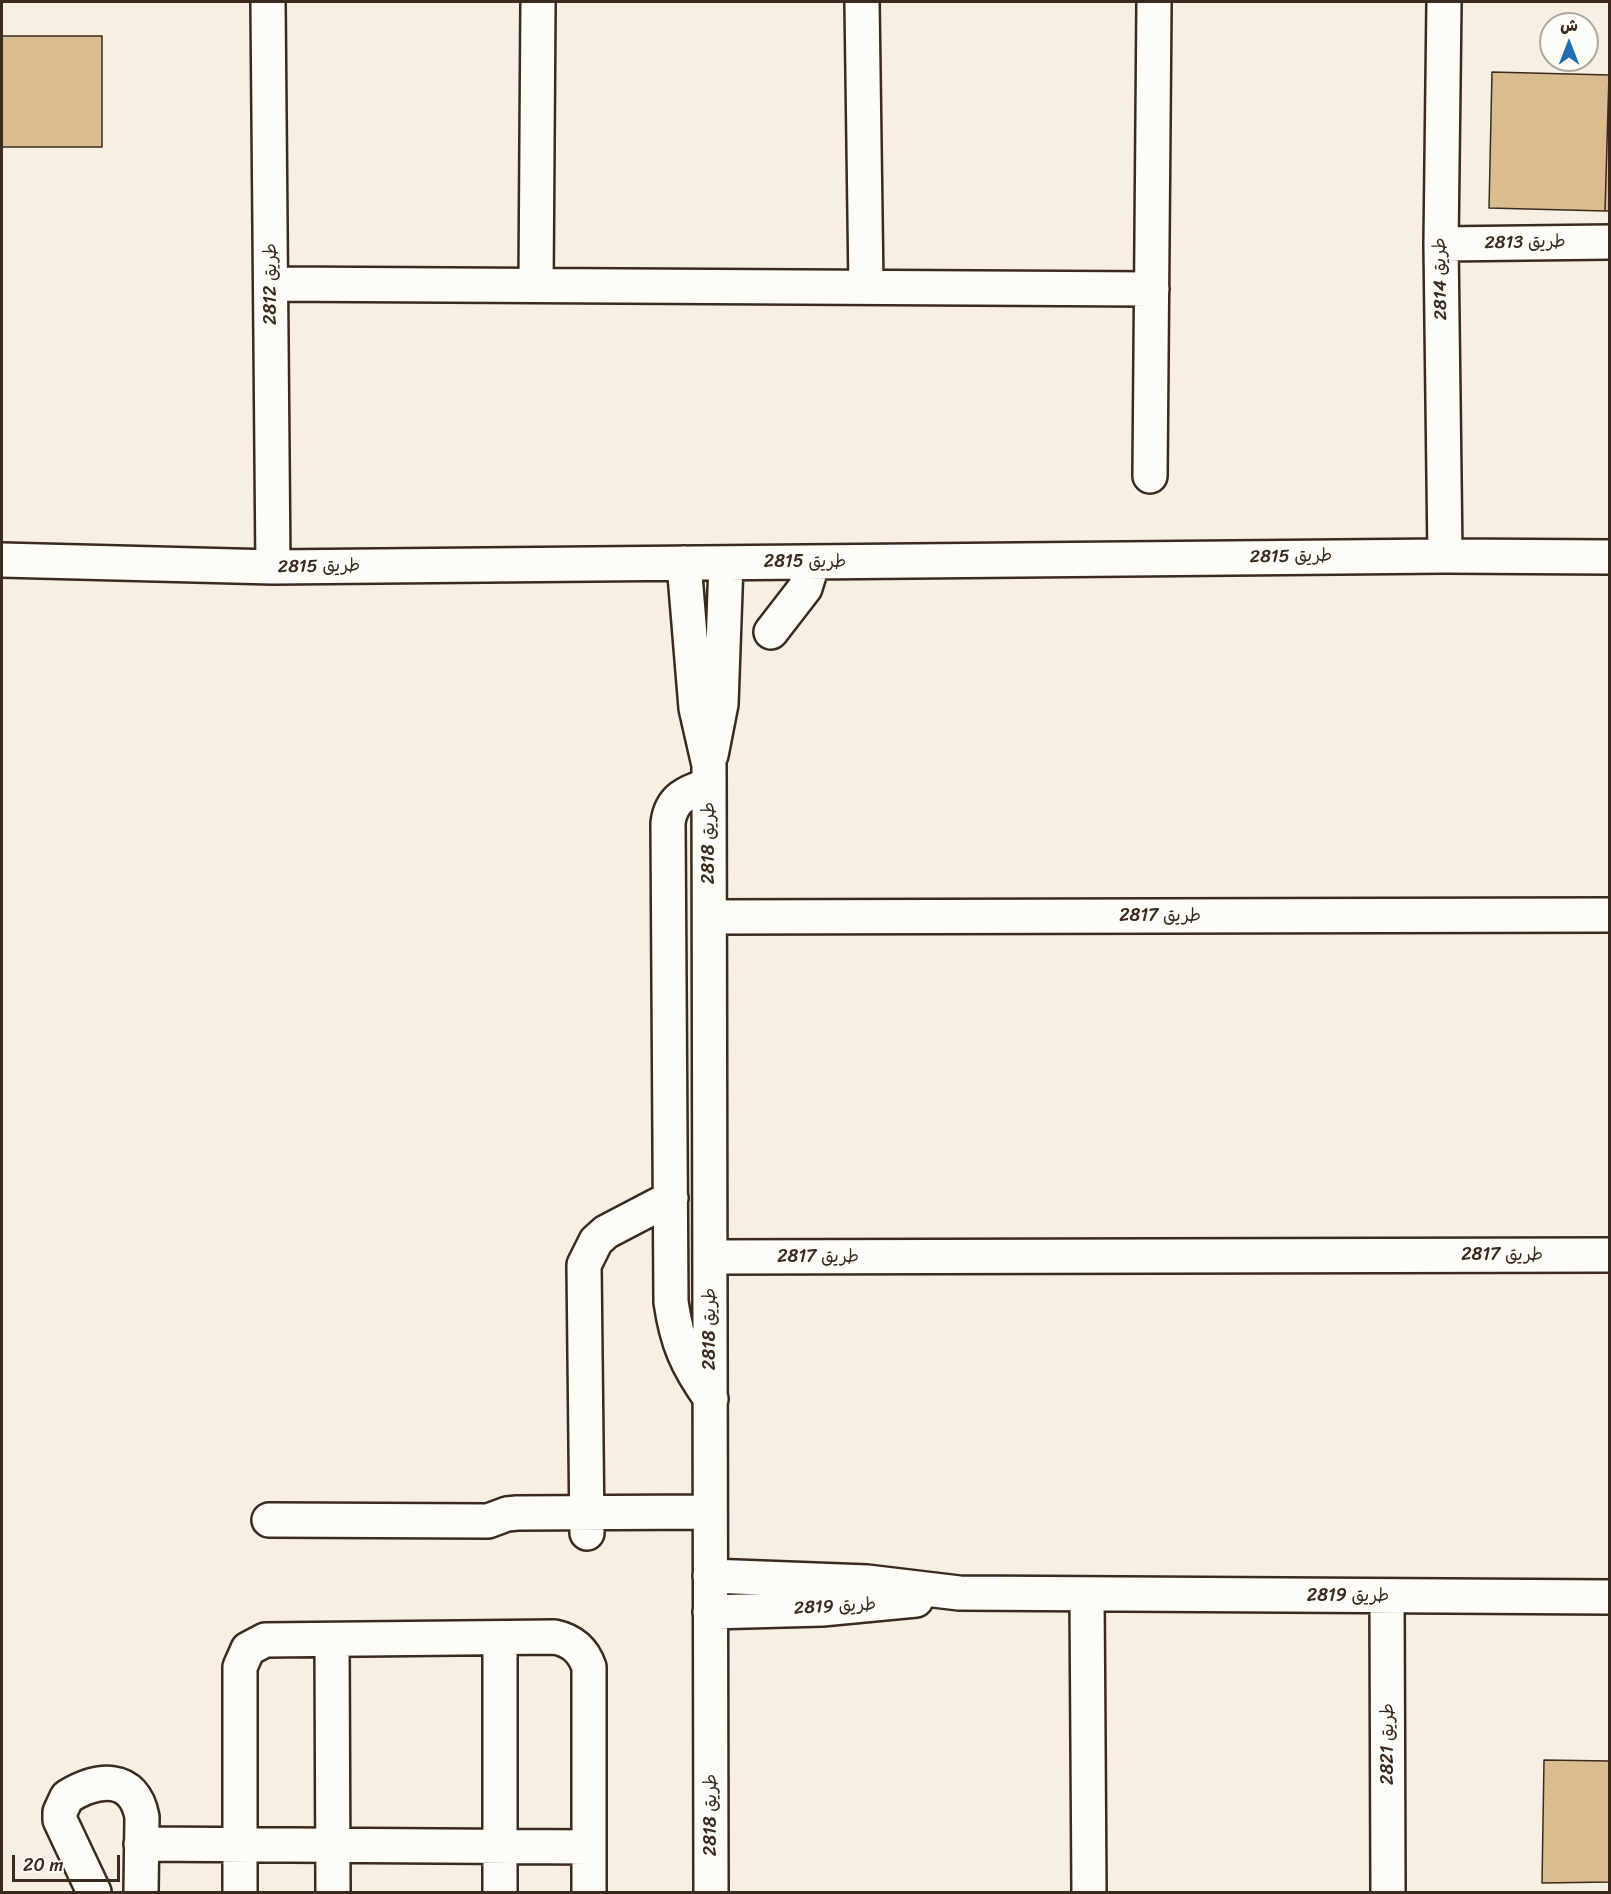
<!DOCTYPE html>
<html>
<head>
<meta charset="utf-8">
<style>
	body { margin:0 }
	#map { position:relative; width:1611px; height:1894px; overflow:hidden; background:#f6efe2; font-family:Sriracha,"Playpen Sans Arabic",sans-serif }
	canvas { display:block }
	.frame { position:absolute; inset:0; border:3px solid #3b2a1e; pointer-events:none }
	.north { position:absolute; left:1539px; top:12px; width:60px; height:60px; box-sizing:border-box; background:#fdfcf7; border:2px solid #afa8a0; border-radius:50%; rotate:0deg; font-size:16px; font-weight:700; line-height:24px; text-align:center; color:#3b2a1e }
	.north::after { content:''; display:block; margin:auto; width:21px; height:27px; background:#1f6fb2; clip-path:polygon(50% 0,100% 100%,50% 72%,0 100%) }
	.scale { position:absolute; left:12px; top:1855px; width:108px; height:27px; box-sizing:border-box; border:3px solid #3b2a1e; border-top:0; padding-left:8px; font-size:18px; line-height:21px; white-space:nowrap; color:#3b2a1e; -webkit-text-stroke:4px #fdfcf7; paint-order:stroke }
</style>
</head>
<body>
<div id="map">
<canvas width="1611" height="1894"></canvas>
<div class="frame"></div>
<div class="north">ش</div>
<div class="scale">20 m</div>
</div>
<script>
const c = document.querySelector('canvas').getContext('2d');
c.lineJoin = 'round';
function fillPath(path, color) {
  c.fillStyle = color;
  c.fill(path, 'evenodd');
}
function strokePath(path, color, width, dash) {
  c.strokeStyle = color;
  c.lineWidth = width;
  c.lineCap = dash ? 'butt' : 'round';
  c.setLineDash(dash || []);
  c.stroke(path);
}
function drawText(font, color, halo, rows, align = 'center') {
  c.font = font + ' Sriracha,"Playpen Sans Arabic",sans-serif';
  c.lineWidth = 6;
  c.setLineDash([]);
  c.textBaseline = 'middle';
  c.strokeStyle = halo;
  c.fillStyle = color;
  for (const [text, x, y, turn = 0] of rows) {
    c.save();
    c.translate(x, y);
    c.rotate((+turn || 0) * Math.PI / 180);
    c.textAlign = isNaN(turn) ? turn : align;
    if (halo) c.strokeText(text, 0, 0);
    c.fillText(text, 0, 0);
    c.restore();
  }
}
const building = new Path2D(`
	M2 36H102V147H2Z
	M1492 72 1609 75 1605 211 1489 208Z
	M1609 75H1610V211H1605Z
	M1544 1760 1610 1761V1882L1542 1883Z`);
fillPath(building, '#d9bd8e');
strokePath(building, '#3b2a1e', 1.5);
const minor = new Path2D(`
	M268 2 273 567
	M862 2 866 287
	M1444 2 1441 244 1445 556
	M1441 244 1610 242
	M271 284 1152 289
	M536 285 538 2
	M1150 476 1154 2
	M2 560 273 567 1445 556 1610 557
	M684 563 696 708 709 765 711 1892
	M771 632 805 588 813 562
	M711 755 721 704 726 563
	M709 785C687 792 671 798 668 823L671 1302C677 1343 687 1366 711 1399
	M710 917 1610 915
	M710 1257 1610 1255
	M269 1520 488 1521 507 1514 517 1513 710 1512
	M587 1533 584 1265 596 1241 606 1232 671 1198
	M710 1576 867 1582 959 1593 1610 1597
	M1087 1594 1089 1892
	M1387 1596 1388 1892
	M710 1612 822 1609 916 1600
	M500 1638V1892
	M332 1640 333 1892
	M141 1844 589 1847
	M94 1892 60 1820V1812L67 1797C98 1778 134 1774 142 1817L141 1892
	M240 1892V1667L248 1649 265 1640 555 1637C573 1641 583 1650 589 1667V1892`);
strokePath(minor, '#3b2a1e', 38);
strokePath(minor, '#fdfcf7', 33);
drawText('18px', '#3b2a1e', '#fdfcf7', [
	["طريق 2813",1525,243,-1],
	["طريق 2814",1441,279,-91],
	["طريق 2812",271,284,-90],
	["طريق 2815",1291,557,-1],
	["طريق 2815",805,562],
	["طريق 2815",319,567,-1],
	["طريق 2818",709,843,-90],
	["طريق 2817",1160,916],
	["طريق 2817",1502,1255],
	["طريق 2817",818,1257],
	["طريق 2818",710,1329,-90],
	["طريق 2819",1348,1596],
	["طريق 2819",835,1607,-3],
	["طريق 2821",1388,1744,-90],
	["طريق 2818",711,1815,-90]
]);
</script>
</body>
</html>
